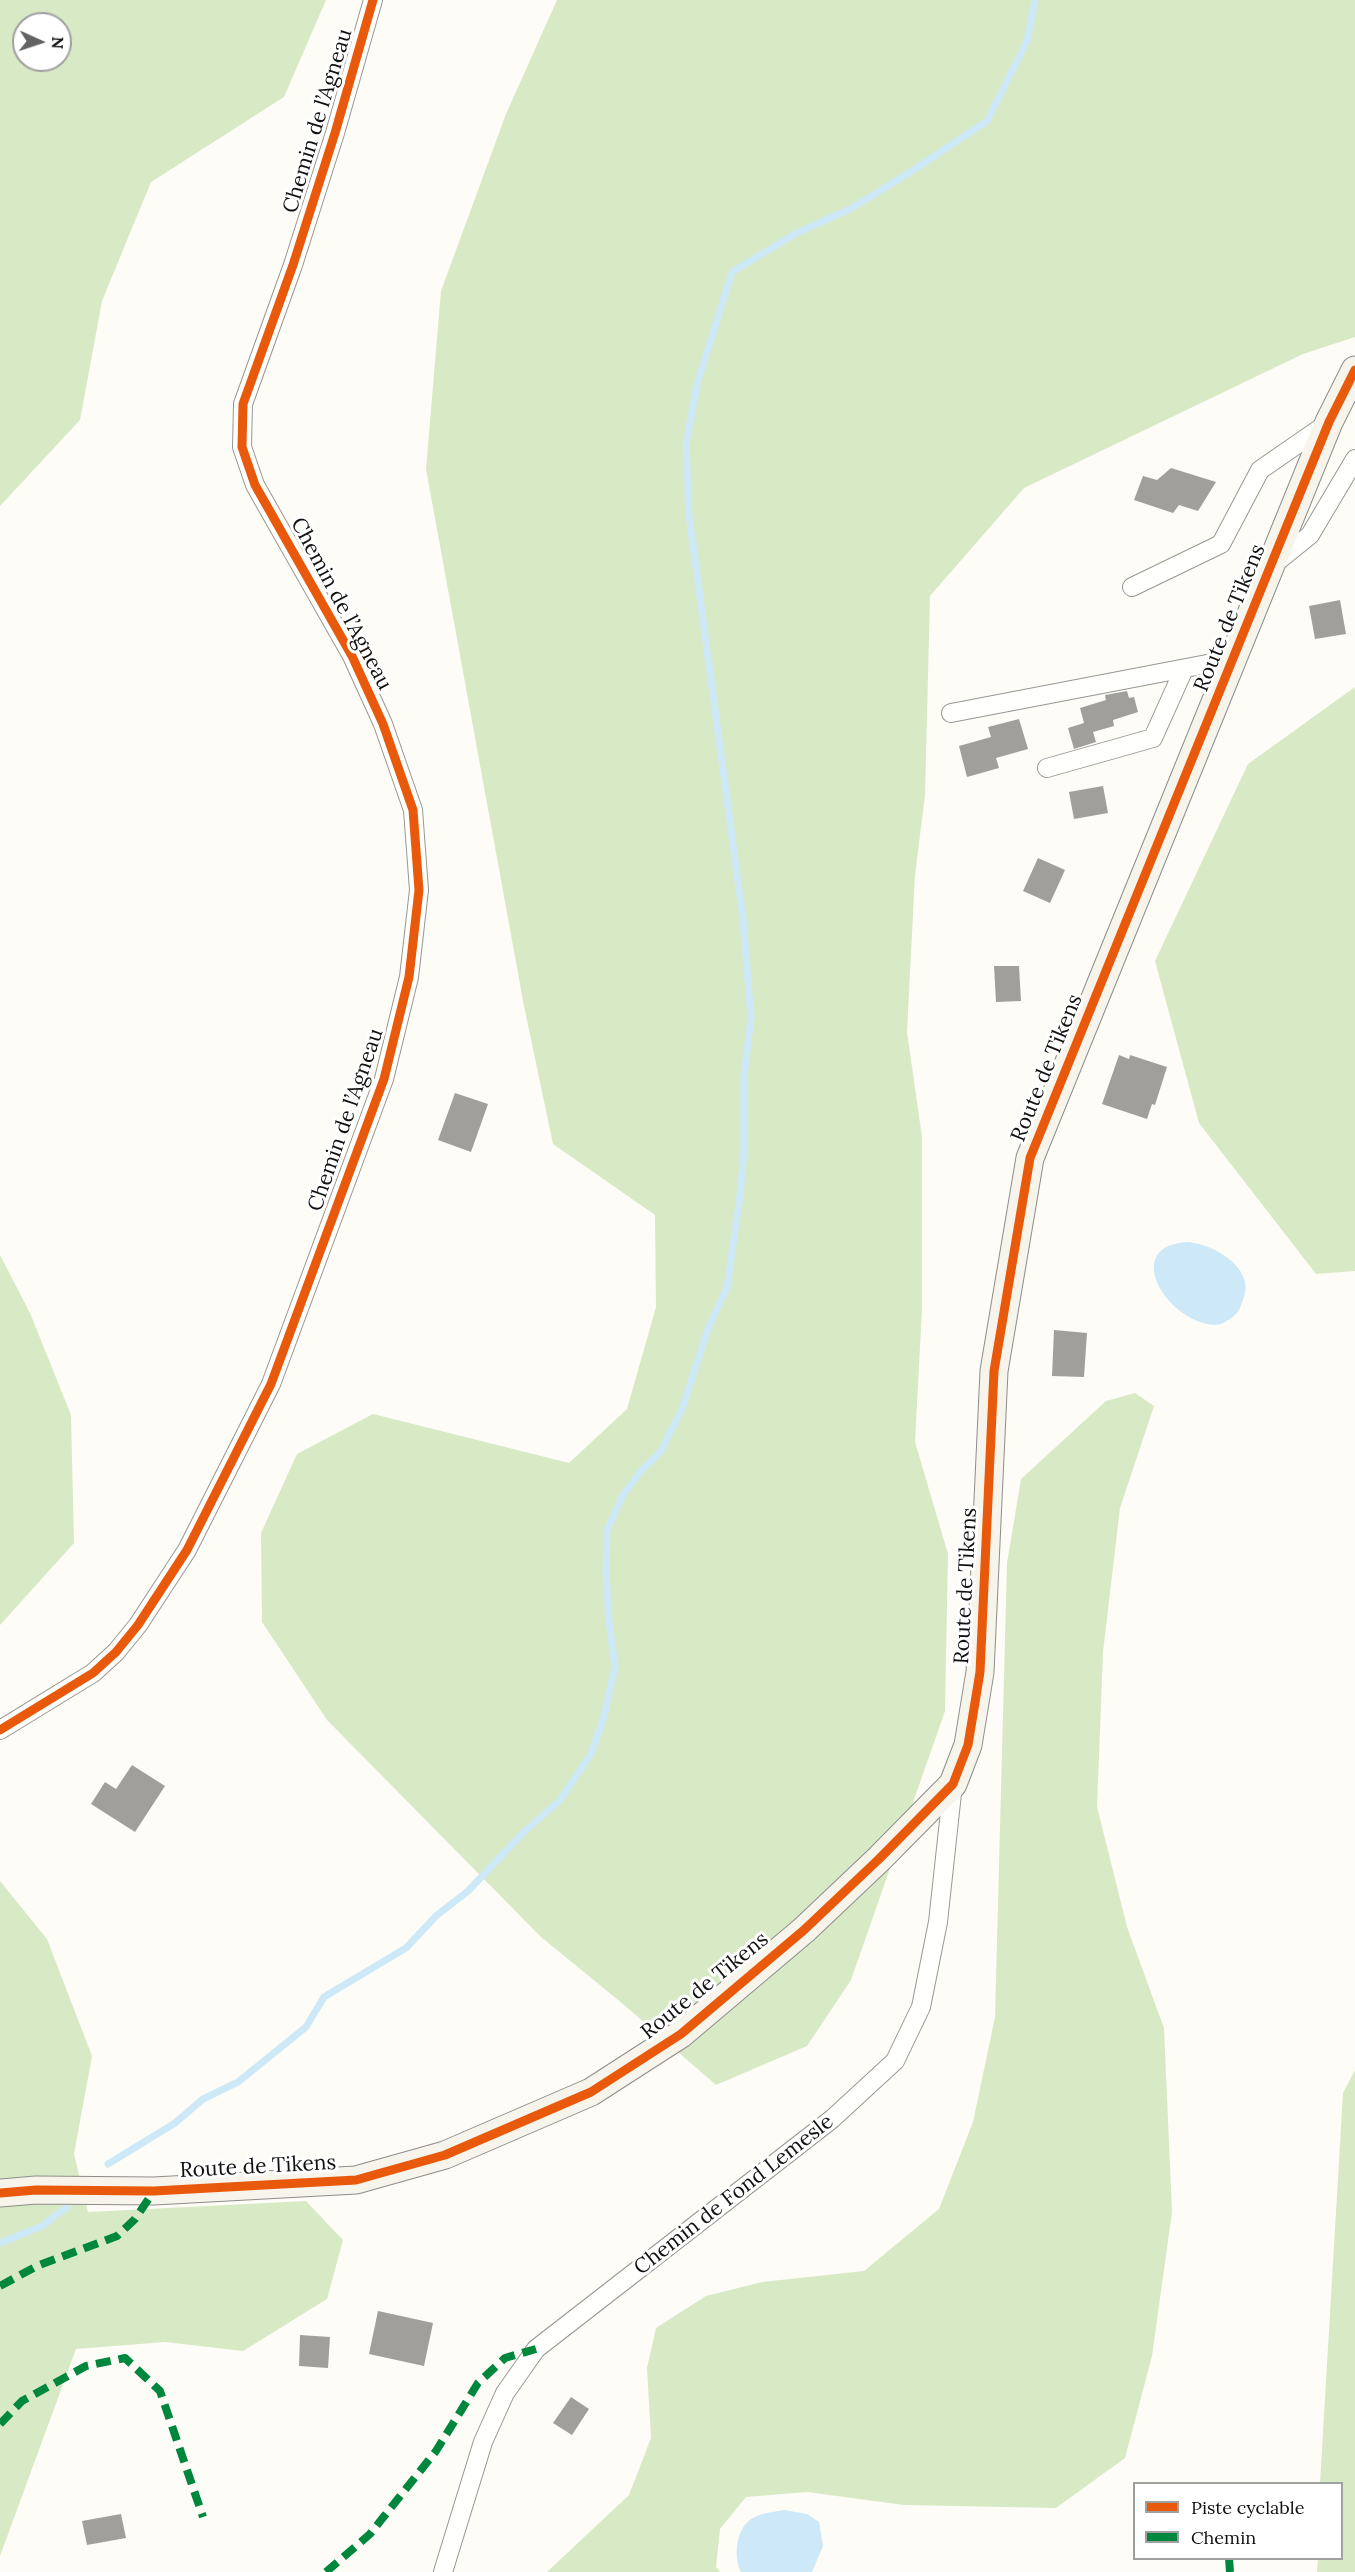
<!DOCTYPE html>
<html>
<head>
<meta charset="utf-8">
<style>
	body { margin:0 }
	#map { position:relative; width:1355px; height:2572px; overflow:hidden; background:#fdfcf7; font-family:Lora,serif }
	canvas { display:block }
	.legend { position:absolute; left:1133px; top:2482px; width:210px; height:78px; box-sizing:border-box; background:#fff; border:2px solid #a0a0a0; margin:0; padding:8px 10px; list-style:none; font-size:18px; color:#111 }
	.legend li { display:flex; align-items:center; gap:12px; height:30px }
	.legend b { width:30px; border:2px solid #a0a0a0 }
	.north { position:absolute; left:12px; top:12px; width:60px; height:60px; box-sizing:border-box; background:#fff; border:2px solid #a0a0a0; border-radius:50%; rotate:93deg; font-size:16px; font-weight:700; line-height:24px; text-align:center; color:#111 }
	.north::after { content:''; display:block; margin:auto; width:21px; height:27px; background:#646362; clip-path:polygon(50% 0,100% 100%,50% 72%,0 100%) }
</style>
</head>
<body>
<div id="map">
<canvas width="1355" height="2572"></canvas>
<ul class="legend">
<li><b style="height:8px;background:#e8590c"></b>Piste cyclable</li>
<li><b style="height:8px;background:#00873e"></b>Chemin</li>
</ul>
<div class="north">N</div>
</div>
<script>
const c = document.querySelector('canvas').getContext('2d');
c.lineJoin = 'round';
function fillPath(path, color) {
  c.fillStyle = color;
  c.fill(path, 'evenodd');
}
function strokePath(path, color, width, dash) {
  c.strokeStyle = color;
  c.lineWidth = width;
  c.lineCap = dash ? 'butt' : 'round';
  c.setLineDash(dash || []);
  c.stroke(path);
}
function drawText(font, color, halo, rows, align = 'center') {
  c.font = font + ' Lora,serif';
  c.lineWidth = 6;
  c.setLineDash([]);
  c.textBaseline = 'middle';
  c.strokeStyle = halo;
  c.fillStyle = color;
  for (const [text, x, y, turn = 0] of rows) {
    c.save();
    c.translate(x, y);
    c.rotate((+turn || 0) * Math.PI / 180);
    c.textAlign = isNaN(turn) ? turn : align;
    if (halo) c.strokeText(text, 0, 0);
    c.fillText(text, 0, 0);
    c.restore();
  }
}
fillPath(new Path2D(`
	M0 0H326L284 97 151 182 102 301 80 420 0 506ZM24 24H60V60H24Z
	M557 0H1355V337L1303 354 1024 488 930 596 925 795 915 875 907 1032 922 1137V1309L915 1442 948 1554 945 1711 851 1980 807 2046 716 2085 623 2004 541 1937 327 1720 262 1622 261 1533 297 1454 373 1414 569 1463 627 1409 656 1307 655 1215 553 1144 524 1006 426 469 441 291 506 114Z
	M1355 687V1271L1316 1274 1199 1123 1155 961 1248 764Z
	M0 1255 30 1313 71 1415 74 1543 0 1625Z
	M1135 1393 1154 1406 1120 1508 1103 1652 1097 1807 1127 1927 1164 2028 1172 2212 1152 2356 1125 2458 1056 2508 904 2505 807 2492 746 2497 720 2529 716 2567 720 2572H547L629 2495 651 2438 647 2368 656 2328 706 2296 762 2282 864 2271 939 2209 973 2122 995 2017 1007 1563 1021 1479 1106 1401Z
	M0 1881 47 1939 92 2056 74 2154 88 2212 306 2201 343 2240 327 2299 243 2351 165 2342 76 2349 0 2556Z
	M1355 2070V2572H1317L1318 2559 1342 2558V2484L1320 2483 1343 2093Z`), '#d8eac5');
fillPath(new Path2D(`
	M1188 1242C1214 1244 1257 1269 1243 1300 1240 1307 1240 1310 1235 1315 1229 1320 1222 1325 1214 1325 1165 1321 1121 1245 1188 1242Z
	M784 2510 807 2514 819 2522 823 2546 812 2572H741C733 2556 736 2530 751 2519 761 2513 773 2512 784 2510Z`), '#cde8f7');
strokePath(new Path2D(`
	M108 2164 175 2123 203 2099 238 2082 306 2027 324 1997 406 1948 436 1916 468 1891 524 1832 560 1800 591 1754 604 1716 615 1667 609 1622 606 1574 607 1530 623 1495 641 1471 661 1451 682 1409 709 1326 727 1288 740 1195 744 1151V1076L751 1017 743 919 689 515 686 444 697 384 732 272 795 234 850 209 909 173 987 121 1027 41 1035 0
	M0 2243 42 2226 67 2207`), '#cde8f7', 7);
fillPath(new Path2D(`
	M1171 468 1216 482 1198 511 1179 505 1173 513 1134 500 1143 476 1157 480Z
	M1340 600 1346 634 1315 639 1309 606Z
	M1127 691 1129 698 1134 697 1138 712 1113 720 1114 726 1093 732 1096 742 1074 749 1068 728 1084 723 1080 708 1106 700 1105 695Z
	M1019 719 1028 749 996 758 999 768 967 777 959 746 991 737 988 727Z
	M1103 786 1108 813 1074 819 1069 792Z
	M1038 858 1065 870 1050 903 1023 891Z
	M994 966H1019L1021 1001 996 1002Z
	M1119 1055 1129 1059 1130 1055 1167 1067 1155 1105 1152 1104 1147 1119 1102 1104Z
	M455 1093 488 1104 471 1152 438 1140Z
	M1054 1330 1087 1333 1084 1377 1052 1376Z
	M132 1765 165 1786 135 1832 91 1804 105 1782 116 1789Z
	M378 2311 433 2323 424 2366 369 2354Z
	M300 2335 330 2337 328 2368 299 2366Z
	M571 2397 589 2409 572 2435 553 2423Z
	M121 2514 126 2538 87 2545 82 2521Z`), '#a19f9c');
const street = new Path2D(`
	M1274 564 1310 535 1355 459
	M1132 587 1221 544 1260 470 1328 423
	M951 713 1233 659
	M1047 768 1153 738 1184 669
	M0 1730 93 1673 116 1652 138 1625 187 1550 271 1384 384 1079 409 977 419 890 413 810 383 724 352 656 255 485 242 447 243 404 293 265 335 133 373 0
	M443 2572 483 2442 505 2393 536 2349 832 2119 895 2061 921 2007 938 1922 953 1784`);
const secondary = new Path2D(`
	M0 2193 36 2190 154 2191 356 2180 445 2155 591 2092 681 2034 804 1930 879 1859 953 1784 968 1745 980 1672 994 1371 1030 1158 1329 422 1355 370`);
strokePath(street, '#979795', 20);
strokePath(secondary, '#8e8d8b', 29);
strokePath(street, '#fffffe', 18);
strokePath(secondary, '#f6f4eb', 27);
strokePath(new Path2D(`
	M0 2286 37 2266 117 2236 135 2219 154 2191
	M0 2424 22 2401 86 2366 125 2358 160 2391 203 2517
	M1229 2558 1230 2572
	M326 2572 370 2534 436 2451 478 2383 505 2358 536 2349`), '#00873e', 8, [15, 8]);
strokePath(new Path2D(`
	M0 1730 93 1673 116 1652 138 1625 187 1550 271 1384 384 1079 409 977 419 890 413 810 383 724 352 656 255 485 242 447 243 404 293 265 335 133 373 0
	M0 2193 36 2190 154 2191 356 2180 445 2155 591 2092 681 2034 804 1930 879 1859 953 1784 968 1745 980 1672 994 1371 1030 1158 1329 422 1355 370`), '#e8590c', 9);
drawText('21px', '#111', '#fff', [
	["Chemin de l’Agneau",318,121,-73],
	["Chemin de l’Agneau",341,604,62],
	["Route de Tikens",1230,618,-68],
	["Route de Tikens",1047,1068,-68],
	["Chemin de l’Agneau",346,1120,-71],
	["Route de Tikens",966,1586,-87],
	["Route de Tikens",705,1986,-39],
	["Route de Tikens",258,2167,-3],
	["Chemin de Fond Lemesle",734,2195,-38]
]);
</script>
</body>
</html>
